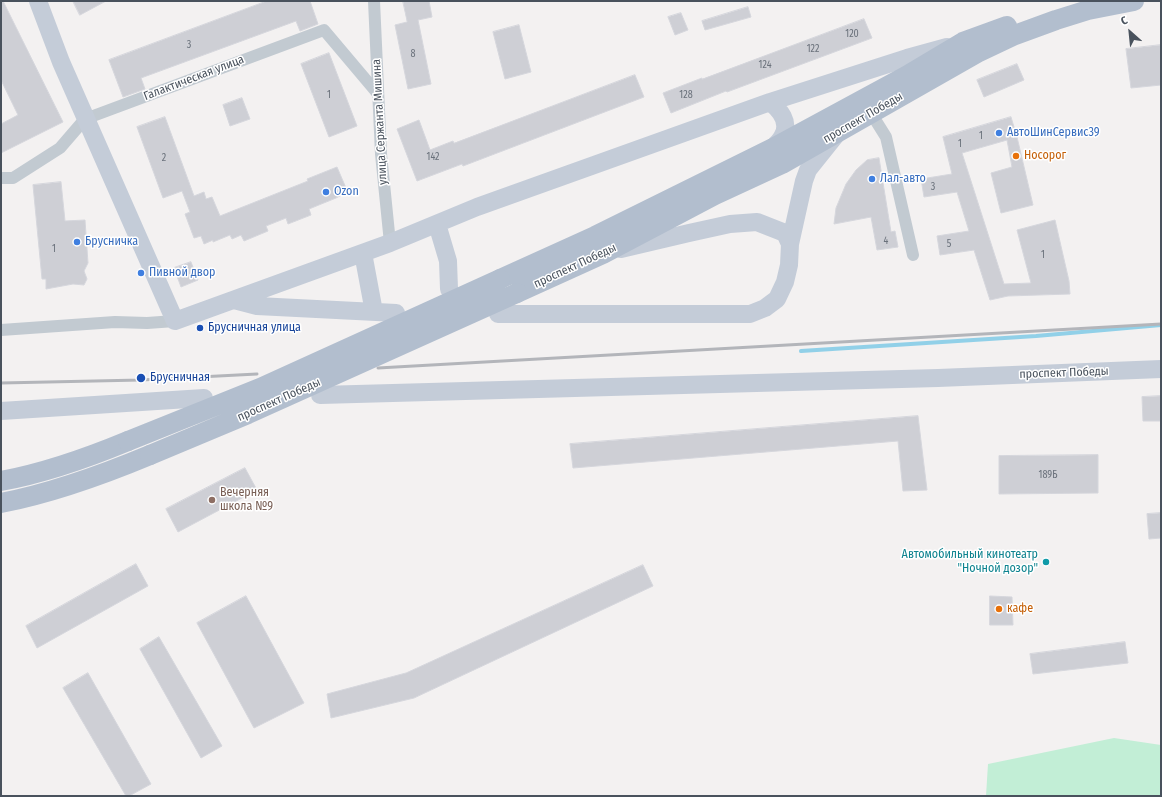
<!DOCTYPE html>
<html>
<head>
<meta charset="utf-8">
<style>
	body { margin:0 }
	#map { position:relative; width:1162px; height:797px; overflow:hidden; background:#f3f1f1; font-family:"Fira Sans Condensed",sans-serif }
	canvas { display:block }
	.frame { position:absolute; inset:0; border:2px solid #49525d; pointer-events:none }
	.north { position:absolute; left:1110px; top:12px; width:40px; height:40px; -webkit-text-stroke:3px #fff; paint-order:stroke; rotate:333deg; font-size:11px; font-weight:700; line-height:16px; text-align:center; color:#49525d }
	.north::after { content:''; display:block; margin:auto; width:14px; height:18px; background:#49525d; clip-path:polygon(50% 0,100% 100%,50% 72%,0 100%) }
</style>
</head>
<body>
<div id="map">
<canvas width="1162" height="797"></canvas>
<div class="frame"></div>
<div class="north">С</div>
</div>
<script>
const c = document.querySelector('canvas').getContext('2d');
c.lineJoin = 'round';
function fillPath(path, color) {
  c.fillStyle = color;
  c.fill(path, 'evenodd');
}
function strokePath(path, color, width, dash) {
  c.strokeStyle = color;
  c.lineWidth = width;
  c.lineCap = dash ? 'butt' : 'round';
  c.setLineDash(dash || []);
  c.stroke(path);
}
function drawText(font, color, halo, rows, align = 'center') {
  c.font = font + ' "Fira Sans Condensed",sans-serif';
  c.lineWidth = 3;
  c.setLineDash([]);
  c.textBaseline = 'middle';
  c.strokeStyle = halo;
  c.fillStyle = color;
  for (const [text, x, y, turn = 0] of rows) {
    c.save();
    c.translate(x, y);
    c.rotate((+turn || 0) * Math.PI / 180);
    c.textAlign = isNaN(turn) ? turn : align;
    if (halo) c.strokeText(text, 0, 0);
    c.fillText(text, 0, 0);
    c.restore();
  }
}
fillPath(new Path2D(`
	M1114 738 1161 745V796H986L988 764Z`), '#c2eed6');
strokePath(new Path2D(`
	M801 351 1036 336 1161 325`), '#91d0e8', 4);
const building = new Path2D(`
	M1 1H3L63 122 1 153V124L18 115 1 80Z
	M73 1H106L80 15Z
	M267 1H310L318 24 300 31 296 21 141 78 145 89 123 97 109 60Z
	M403 1H429L432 17 418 20 431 84 408 89 395 25 407 22Z
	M748 7 751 17 705 30 702 21Z
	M681 13 688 30 675 35 668 17Z
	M864 19 872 38 727 92 726 91 671 113 663 93 702 78V79Z
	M519 25 531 72 505 79 493 32Z
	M1161 45V85L1131 88 1126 49Z
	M329 53 357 126 329 137 301 64Z
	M1017 64 1024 80 984 97 977 80Z
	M635 75 644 97 463 166 462 164 417 181 397 129 419 120 430 150 453 141 454 143Z
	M242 98 250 119 230 126 223 105Z
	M165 117 194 196 204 192 206 199 212 197 220 216 308 181 307 179 337 167 346 188 340 191 342 195 336 198 309 209 311 215 288 224 286 218 266 226 268 231 244 241 241 235 232 239 230 235 213 242V240L204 244 201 236 194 238 185 214 190 212 182 191 163 198 137 127Z
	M1011 117 1017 137 1033 205 1001 213 991 173 1012 167 1007 140 962 153 1004 284 1031 283 1017 230 1055 220 1069 281 1070 294 1008 296 990 300 974 250 940 255 937 236 969 231 957 192 924 197 921 179 952 174 943 137Z
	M879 158 891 232 895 231 898 247 877 250 871 217 834 224 836 208 846 184 856 170 867 160Z
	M61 182 65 221 85 220 88 263 84 271 87 279 84 285 73 284 46 289V279H42L33 185Z
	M191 262 198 280 181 287 174 268Z
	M1161 396V421H1143L1142 397Z
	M918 416 927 490 903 491 898 441 573 468 570 444Z
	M1098 455V493L999 494V456Z
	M245 468 257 490 178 532 166 509Z
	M1161 513V538L1149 539 1147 514Z
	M136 564 148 586 37 648 26 626Z
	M643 565 653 586 414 698 331 718 327 694 406 673Z
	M246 596 304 703 254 728 197 623Z
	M990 596 1012 597 1013 625H990Z
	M159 637 222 746 201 758 140 649Z
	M1125 642 1128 663 1033 674 1030 654Z
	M88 673 151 784 129 796H126L63 688Z`);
fillPath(building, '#cecfd5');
strokePath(building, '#d5d6dc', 1);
strokePath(new Path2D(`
	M374 1 381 154 390 243
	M871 113 886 137 913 255
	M1 178H13L60 148 85 119 324 30 378 94
	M1 330 115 322 147 323 175 321`), '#c2cad1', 12);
strokePath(new Path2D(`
	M38 1 61 62 175 321 390 243 477 207 770 102 907 58 947 47
	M770 102C780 110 790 122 783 135 781 140 776 144 773 148
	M437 224 448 261 449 289
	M621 249 689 233 730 224 757 222 785 233 790 244
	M363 253 374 312
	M234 300 257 306 396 313
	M498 314H750L765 308 777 299 785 282 789 265 790 244 804 181 808 170 836 135
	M320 395 938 378 1161 369
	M1 411 204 398`), '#c4ccd8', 18);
strokePath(new Path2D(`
	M500 279 595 236 773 148 906 76 963 42 1007 26
	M517 293 603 254 715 195 782 164 977 53 1015 35 1056 20 1088 10 1134 1
	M1 481C45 473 87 458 128 441
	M1 503C53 493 102 475 150 455`), '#b2bece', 20);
strokePath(new Path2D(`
	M378 368 1161 324
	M1 383 141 380 257 374`), '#b3b5ba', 3);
strokePath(new Path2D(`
	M128 441 260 388 500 279
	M150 455 248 414 517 293`), '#b2bece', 20);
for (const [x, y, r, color] of [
	[999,133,4,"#3f7fe0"],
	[1016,156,4,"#e8710a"],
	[872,179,4,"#3f7fe0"],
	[326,192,4,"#3f7fe0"],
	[77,242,4,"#3f7fe0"],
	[141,273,4,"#3f7fe0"],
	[200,328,4,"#1a4fb4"],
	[141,378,5,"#1a4fb4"],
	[212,500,4,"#8d6e63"],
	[1046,562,4,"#0f9aa8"],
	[999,609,4,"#e8710a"]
]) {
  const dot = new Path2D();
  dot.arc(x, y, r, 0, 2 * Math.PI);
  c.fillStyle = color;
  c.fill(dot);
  strokePath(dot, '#fff', 1.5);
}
drawText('10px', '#6a717b', null, [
	["120",852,34],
	["3",189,45],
	["122",813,49],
	["8",413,54],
	["124",765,65],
	["1",329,95],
	["128",686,95],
	["1",981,136],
	["1",960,144],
	["142",433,157],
	["2",164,158],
	["3",933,187],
	["4",886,241],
	["5",949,244],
	["1",54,249],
	["1",1043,255],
	["189Б",1048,475]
]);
drawText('12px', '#49525d', '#fff', [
	["Галактическая улица",194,78,-21],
	["проспект Победы",863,118,-30],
	["улица Сержанта Мишина",380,122,-93],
	["проспект Победы",575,266,-25],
	["проспект Победы",1064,373,-2],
	["проспект Победы",279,400,-24]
]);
drawText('12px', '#366cbe', '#fff', [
	["АвтоШинСервис39",1007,133],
	["Лал-авто",880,179],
	["Ozon",334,192],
	["Брусничка",85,242],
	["Пивной двор",149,273]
], 'left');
drawText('12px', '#c56008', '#fff', [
	["Носорог",1024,156],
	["кафе",1007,609]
], 'left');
drawText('12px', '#164399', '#fff', [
	["Брусничная улица",208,328],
	["Брусничная",150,378]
], 'left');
drawText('12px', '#785e54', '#fff', [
	["Вечерняя",220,493],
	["школа №9",220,507]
], 'left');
drawText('12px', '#0d838f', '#fff', [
	["Автомобильный кинотеатр",1038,555],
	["\"Ночной дозор\"",1038,569]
], 'right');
</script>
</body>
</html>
